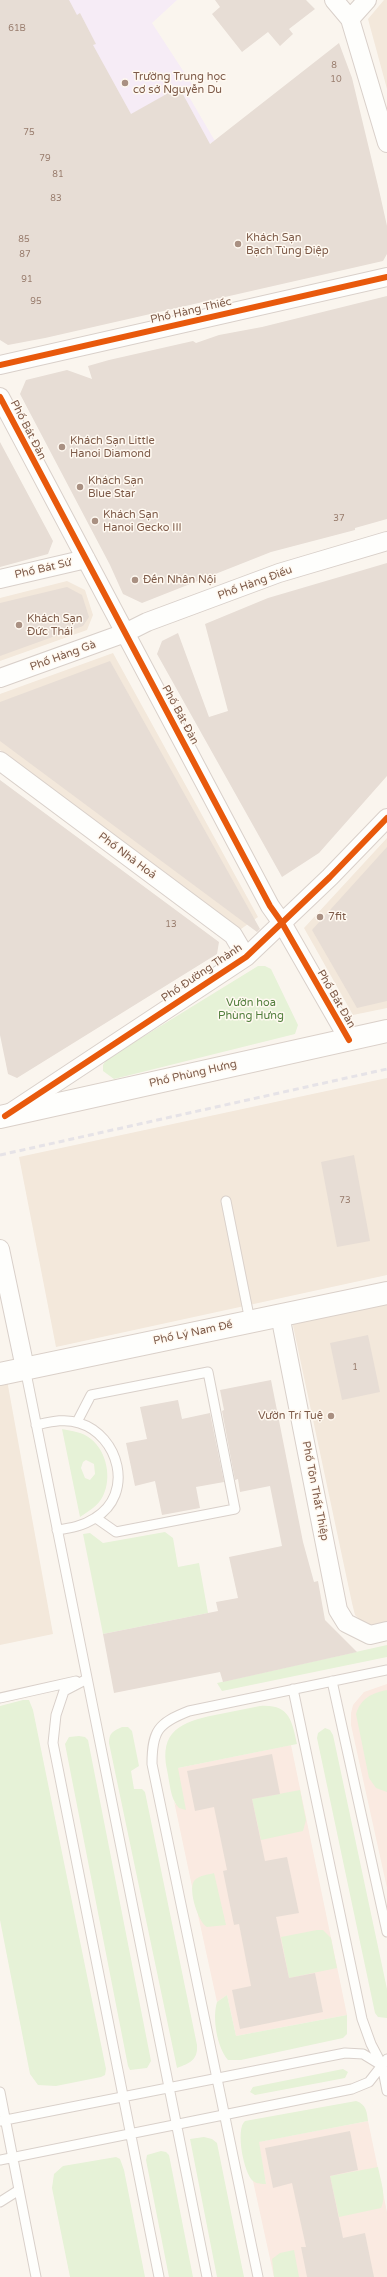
<!DOCTYPE html>
<html>
<head>
<meta charset="utf-8">
<style>
	body { margin:0 }
	canvas { display:block; background:#faf5ee }
</style>
</head>
<body>
<canvas width="387" height="2277"></canvas>
<script>
const c = document.querySelector('canvas').getContext('2d');
c.lineJoin = 'round';
function fillPath(path, color) {
  c.fillStyle = color;
  c.fill(path, 'evenodd');
}
function strokePath(path, color, width, dash) {
  c.strokeStyle = color;
  c.lineWidth = width;
  c.lineCap = dash ? 'butt' : 'round';
  c.setLineDash(dash || []);
  c.stroke(path);
}
function drawText(font, color, halo, rows, align = 'center') {
  c.font = font + ' "Varela Round",sans-serif';
  c.lineWidth = 3;
  c.setLineDash([]);
  c.textBaseline = 'middle';
  c.strokeStyle = halo;
  c.fillStyle = color;
  for (const [text, x, y, turn = 0] of rows) {
    c.save();
    c.translate(x, y);
    c.rotate((+turn || 0) * Math.PI / 180);
    c.textAlign = isNaN(turn) ? turn : align;
    if (halo) c.strokeText(text, 0, 0);
    c.fillText(text, 0, 0);
    c.restore();
  }
}
fillPath(new Path2D(`
	M384 0H387V89L368 19Z
	M67 581 85 590 93 615 87 630 0 661V598Z
	M113 653 258 917 241 929 0 750V694Z
	M387 838V1008L353 1015 304 928Z
	M387 1078V1275L56 1347 19 1157Z
	M387 1302V1623L372 1626 364 1624 355 1615 352 1603 292 1321Z
	M7 1380 53 1634 0 1645V1382Z`), '#f3e8db');
fillPath(new Path2D(`
	M387 1684V1888L351 1725V1713L353 1705 364 1692Z
	M291 1745 347 2015 236 2036 227 1995 217 2002 198 1915 174 1801 176 1805 178 1768Z
	M368 2121 387 2212V2277H274L253 2181 266 2184 258 2142Z`), '#faeae1');
fillPath(new Path2D(`
	M22 0H177L152 23 195 89 188 95 215 141 189 153 0 47Z`), '#f6ecf6');
fillPath(new Path2D(`
	M258 966H265L271 969 298 1025 295 1034 114 1079 103 1071V1065L107 1059Z
	M62 1429C72 1431 83 1432 91 1439 107 1452 112 1478 103 1496 98 1506 89 1511 80 1517ZM86 1460 94 1464 95 1474 90 1480 85 1478 81 1468 83 1462Z
	M165 1532 173 1538 178 1567 199 1563 208 1613 103 1634 83 1534 90 1533 103 1543Z
	M387 1645V1657L222 1691 217 1683Z
	M387 1690V1792L376 1788 369 1778 356 1714C361 1698 372 1693 387 1690Z
	M23 1700H29L33 1710 106 2069 105 2075 101 2077 56 2086 38 2085 30 2074 0 1920V1706Z
	M260 1706C289 1704 292 1720 297 1744L178 1768 186 1810 179 1808C170 1799 170 1783 167 1770 159 1731 181 1722 215 1715 230 1712 245 1709 260 1706Z
	M122 1727H128L132 1731 139 1766 131 1771 134 1789H142L145 1792 197 2045C198 2060 190 2063 177 2068L109 1743C109 1733 113 1731 122 1727Z
	M325 1728 330 1730 333 1735 387 1989V2018L378 2017 375 2013 317 1738 318 1733Z
	M79 1736 85 1737 88 1740 151 2061 147 2068 130 2070 128 2066 65 1744 69 1737Z
	M300 1790 306 1820 303 1831 261 1840 252 1799Z
	M214 1873 226 1925 207 1927C198 1922 188 1890 194 1881 199 1875 208 1875 214 1873Z
	M317 1930H323L331 1938 337 1968 289 1978 281 1937Z
	M227 1995 236 2036 347 2015V2034L343 2038 241 2060H228C217 2047 212 2018 217 2002Z
	M343 2069 348 2072 345 2078 255 2095 250 2092 253 2087Z
	M356 2101C366 2104 367 2112 368 2121L259 2142 266 2184C261 2184 257 2184 253 2181 244 2174 235 2129 245 2121Z
	M204 2137 212 2139 217 2143 244 2277H217L190 2139Z
	M161 2151 166 2152 169 2155 193 2277H169L146 2160 147 2155Z
	M116 2157 120 2159 124 2170 145 2277H70L52 2188 54 2174 63 2166Z
	M378 2167C380 2178 387 2197 381 2208L339 2217 330 2176Z
	M294 2250 299 2277H274L272 2259 280 2253Z`), '#e6f2d7');
fillPath(new Path2D(`
	M0 0H69L77 15 80 13 96 44 93 45 131 114 179 87 210 144 339 43 352 78 379 190 387 226V254L383 261 45 338 8 345 0 340Z
	M215 0H306L315 9 289 29 293 34 280 46 268 32 242 52 212 14 220 7Z
	M387 296V519L355 528V530L271 552 142 603 123 594 110 565 20 394 26 380 67 370 92 379 88 366 109 360 193 341 196 343 219 335 262 327Z
	M0 442 53 541 48 554 0 567Z
	M387 563V776L319 853 282 877 157 654 162 641 178 633 209 717 228 711 205 624 268 598Z
	M67 587 82 595 89 617 83 626 0 656V603Z
	M110 661 260 929 257 932 0 741V702Z
	M0 780 219 942 217 954 17 1078 8 1074 0 1035Z
	M387 847V1001L357 1008 312 930Z
	M354 1155 370 1241 337 1247 321 1162Z
	M368 1335 380 1392 342 1400 330 1343Z
	M271 1380 303 1542 314 1582 318 1581 325 1620 357 1652 223 1682 220 1672 114 1693 103 1634 218 1611 216 1602 238 1598 229 1557 282 1546 270 1486 240 1492 238 1479 235 1480 222 1411 224 1410 220 1390Z
	M178 1400 182 1419 210 1413 224 1482 196 1487 200 1508 162 1515 155 1481 135 1486 126 1443 147 1439 140 1407Z
	M272 1754 280 1794 252 1799 265 1861 287 1857 299 1913 276 1917 289 1978 315 1973 323 2012 240 2029 232 1990 251 1986 239 1924 234 1925 223 1871 227 1870 214 1807 195 1811 187 1771Z
	M350 2131 358 2170 330 2176 343 2238 365 2233 374 2277H307L301 2247H306L292 2183 273 2188 265 2148Z`), '#e7ddd5');
const lane = new Path2D(`
	M226 1201 250 1321
	M25 1368 207 2277
	M77 1422 91 1395 208 1372 235 1509 116 1532 96 1518
	M36 1425C50 1422 65 1418 79 1423 119 1435 135 1494 95 1518 83 1526 71 1528 57 1530
	M87 1679 64 1691 56 1715 53 1743 159 2277
	M332 1681 387 1932
	M293 1689 362 2019 371 2044 382 2065 387 2091
	M0 1698 76 1681
	M0 2092 36 2277
	M0 2121 345 2053 363 2054 381 2065
	M0 2160 352 2089 369 2082 387 2059
	M0 2202 19 2190
	M258 2277 152 1764C152 1731 158 1723 189 1711L387 1670`);
const street = new Path2D(`
	M334 0 350 19 387 143
	M350 19 367 0
	M0 365 387 277
	M0 397 270 906 282 923 349 1040
	M0 579 86 559
	M0 678 125 633 147 622 279 573 387 541
	M0 761 233 935 246 957
	M10 1113 246 957 330 877 387 818
	M0 1249 25 1368
	M280 1315 338 1610 346 1623 370 1635 387 1631`);
const secondary = new Path2D(`
	M0 1117 387 1031
	M0 1374 387 1293`);
strokePath(lane, '#d9d0ca', 11);
strokePath(street, '#d9d0ca', 20);
strokePath(secondary, '#dad0c9', 24);
strokePath(lane, '#fefefc', 9);
strokePath(street, '#fefefc', 18);
strokePath(secondary, '#fefefc', 22);
strokePath(new Path2D(`
	M0 1155 387 1069`), '#e6e3e7', 3, [6, 4]);
strokePath(new Path2D(`
	M0 365 387 277
	M0 397 270 906 282 923 349 1040
	M5 1116 246 957 330 877 387 818`), '#e8590c', 6);
for (const [x, y, r, color] of [
	[125,83,4,"#a99082"],
	[238,244,4,"#a99082"],
	[62,447,4,"#a99082"],
	[80,487,4,"#a99082"],
	[95,521,4,"#a99082"],
	[135,580,4,"#a99082"],
	[19,625,4,"#a99082"],
	[320,917,4,"#a99082"],
	[331,1416,4,"#a99082"]
]) {
  const dot = new Path2D();
  dot.arc(x, y, r, 0, 2 * Math.PI);
  c.fillStyle = color;
  c.fill(dot);
  strokePath(dot, '#fff9f1', 1.5);
}
drawText('9px', '#997d6e', null, [
	["61B",17,29],
	["8",334,66],
	["10",336,80],
	["75",29,133],
	["79",45,159],
	["81",58,175],
	["83",56,199],
	["85",24,240],
	["87",25,255],
	["91",27,280],
	["95",36,302],
	["37",339,519],
	["13",171,925],
	["73",345,1201],
	["1",355,1368]
]);
drawText('11px', '#7d5a48', '#fff9f1', [
	["Trường Trung học",133,77],
	["cơ sở Nguyễn Du",133,90],
	["Khách Sạn",246,238],
	["Bạch Tùng Điệp",246,251],
	["Khách Sạn Little",70,441],
	["Hanoi Diamond",70,454],
	["Khách Sạn",88,481],
	["Blue Star",88,494],
	["Khách Sạn",103,515],
	["Hanoi Gecko III",103,528],
	["Đền Nhân Nội",143,580],
	["Khách Sạn",27,619],
	["Đức Thái",27,632],
	["7fit",328,917],
	["Vườn Trí Tuệ",323,1416,"right"]
], 'left');
drawText('11px', '#7d5a48', '#fff9f1', [
	["Phố Hàng Thiếc",191,311,-13],
	["Phố Bát Đàn",28,430,63],
	["Phố Bát Sứ",43,569,-13],
	["Phố Hàng Điếu",255,583,-20],
	["Phố Hàng Gà",63,656,-20],
	["Phố Bát Đàn",180,715,62],
	["Phố Nhà Hoả",127,856,37],
	["Phố Đường Thành",202,973,-34],
	["Phố Bát Đàn",336,999,60],
	["Phố Phùng Hưng",193,1074,-13],
	["Phố Lý Nam Đế",193,1333,-12],
	["Phố Tôn Thất Thiệp",315,1491,79]
]);
drawText('11px', '#517e3c', '#fff9f1', [
	["Vườn hoa",251,1003],
	["Phùng Hưng",251,1016]
]);
</script>
</body>
</html>
